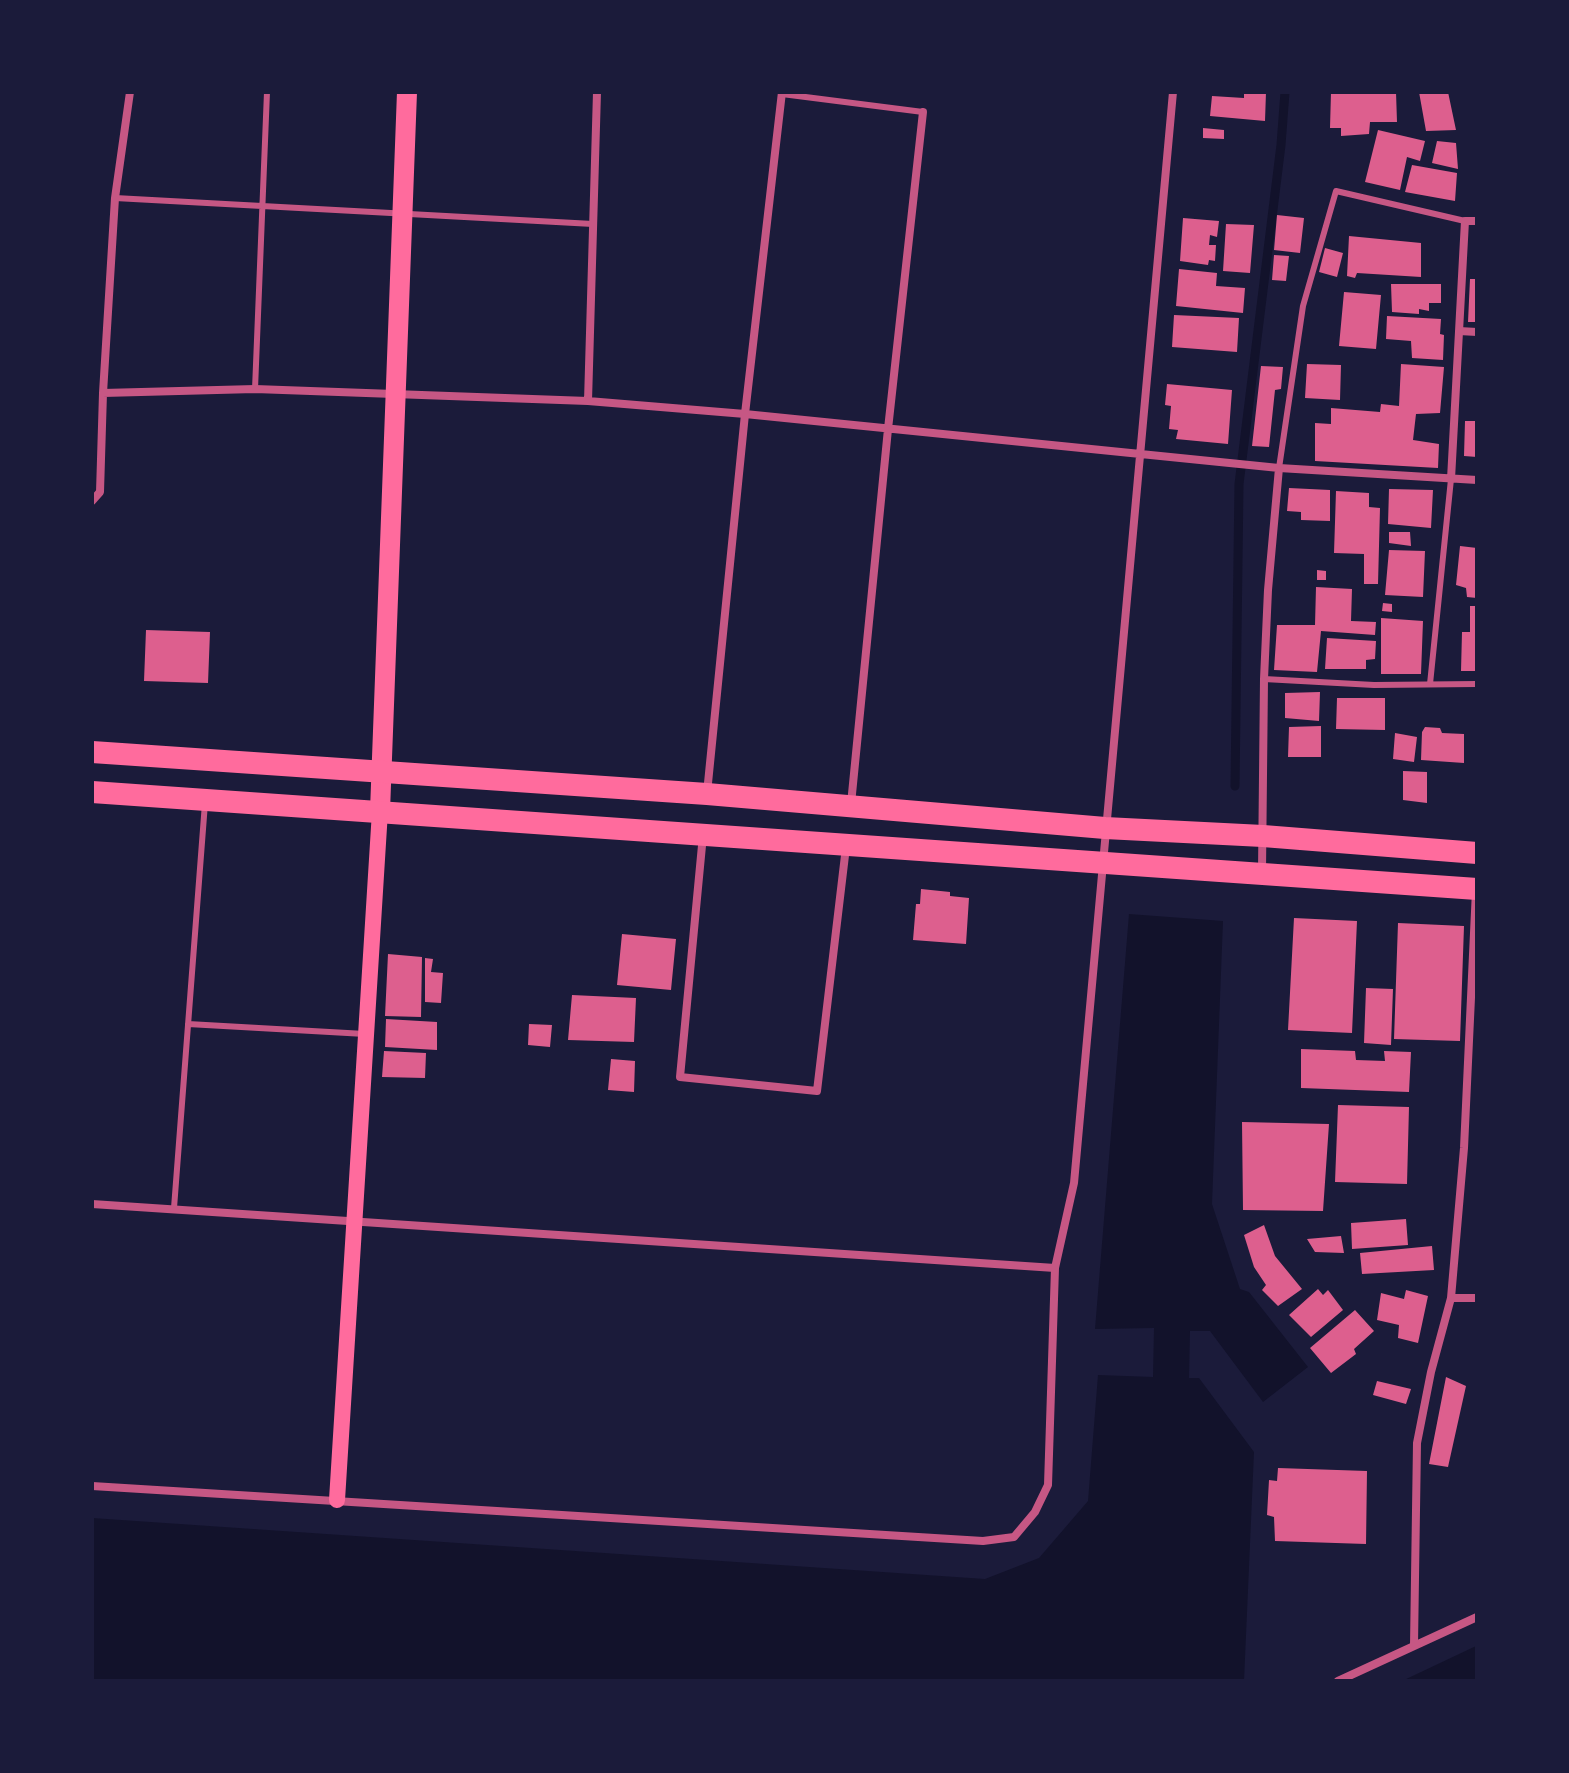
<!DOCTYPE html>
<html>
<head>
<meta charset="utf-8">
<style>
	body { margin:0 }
	#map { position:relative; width:1569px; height:1773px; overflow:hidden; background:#1b1b3a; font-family:"PT Sans Narrow",sans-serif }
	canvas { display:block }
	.frame { position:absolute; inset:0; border:94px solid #1b1b3a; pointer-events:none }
</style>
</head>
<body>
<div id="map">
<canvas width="1569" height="1773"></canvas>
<div class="frame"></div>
</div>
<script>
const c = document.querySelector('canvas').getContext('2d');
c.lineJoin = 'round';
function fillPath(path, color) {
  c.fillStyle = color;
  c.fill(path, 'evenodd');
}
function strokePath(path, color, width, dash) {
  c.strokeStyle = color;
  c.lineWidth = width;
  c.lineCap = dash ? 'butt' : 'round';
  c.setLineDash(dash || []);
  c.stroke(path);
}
fillPath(new Path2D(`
	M1129 914 1223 921 1212 1204 1240 1289 1249 1292 1308 1367 1263 1402 1210 1331H1190L1189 1378H1199L1254 1452 1244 1681H92V1518L985 1579 1039 1558 1088 1501 1098 1375 1153 1377 1154 1328 1095 1329Z
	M1476 1646 1477 1681H1402Z`), '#12122b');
strokePath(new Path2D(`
	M1235 786 1239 484 1281 145 1285 92`), '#12122b', 9);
fillPath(new Path2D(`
	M1244 92H1266L1265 121 1210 116 1212 96 1244 98Z
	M1331 92H1396L1397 122H1370L1369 134 1341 136V128H1330Z
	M1419 92H1448L1456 130 1426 131Z
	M1203 128 1224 130V139L1203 138Z
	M1378 130 1425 141 1420 161 1407 157 1400 190 1365 182Z
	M1437 141 1456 143 1458 169 1432 163Z
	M1412 165 1457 173 1455 201 1405 192Z
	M1277 215 1304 218 1300 253 1274 250Z
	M1183 218 1219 221 1217 237 1210 235 1209 245H1216L1215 261 1209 260 1208 265 1180 261Z
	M1226 224 1254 225 1250 273 1223 271Z
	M1349 236 1421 243V277L1357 273 1355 278 1347 276Z
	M1325 248 1343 253 1337 277 1319 272Z
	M1274 255 1289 256 1286 281 1272 280Z
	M1179 269 1217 273 1216 286 1245 288 1243 313 1176 306Z
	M1470 279H1477V322H1468Z
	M1391 284H1441V303H1429V311L1419 309V314L1392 312Z
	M1344 292 1381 295 1376 349 1339 346Z
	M1174 315 1239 318 1237 352 1172 347Z
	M1387 316 1441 319 1440 334 1444 335 1443 360 1412 358 1411 341 1386 339Z
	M1307 364 1341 365 1340 400 1305 398Z
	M1401 364 1444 367 1440 413 1416 414 1413 440 1439 444 1438 468 1315 461V423L1331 424V408L1380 412 1381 404 1399 406Z
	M1261 366 1283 367 1281 389 1275 390 1269 447 1252 446Z
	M1167 384 1232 390 1228 444 1176 439 1178 430 1169 429 1171 406 1165 405Z
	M1465 421H1477V457L1464 456Z
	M1289 488 1330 490V521L1301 520V512L1287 511Z
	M1389 489 1433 490 1431 528 1388 524Z
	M1336 491 1369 493V507L1380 508 1378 584H1364V554L1334 553Z
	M1389 532H1410L1411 546 1389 543Z
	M1460 546 1477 548V598L1467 597 1466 588 1456 585Z
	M1389 550 1425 551 1423 597 1385 595Z
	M1317 570 1326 571V580H1317Z
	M1316 587 1352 589 1351 621 1376 622 1375 635 1321 631 1317 672 1274 670 1277 625H1315Z
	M1383 603 1392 604V612L1382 611Z
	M1470 606H1477L1476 671H1461L1462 632H1470Z
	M1381 618 1423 621 1421 674H1381Z
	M146 630 210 632 208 683 144 681Z
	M1327 638 1376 641 1375 659 1366 660V669H1325Z
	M1320 692 1319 721 1285 718V693Z
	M1337 698H1385V730L1336 729Z
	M1321 726V757H1288L1289 727Z
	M1425 727 1440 728 1442 733 1464 734V763L1421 760 1422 732Z
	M1395 733 1417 737 1414 762 1393 759Z
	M1403 771 1427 772V803L1403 800Z
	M921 889 950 892V896L969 898 966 944 913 940 916 904H920Z
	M1294 918 1357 921 1352 1033 1288 1030Z
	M1398 923 1464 926 1460 1041 1394 1039Z
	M622 934 676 939 671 990 617 985Z
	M388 954 422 957 421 1017 385 1016Z
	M425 958 433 959 431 972 443 973 441 1003 425 1002Z
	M1366 988 1393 989 1391 1045 1364 1043Z
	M572 995 636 998 634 1042 568 1040Z
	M386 1019 437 1022V1050L385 1047Z
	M529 1024 552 1025 550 1047 528 1045Z
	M1301 1049 1355 1051 1356 1060 1385 1061 1384 1051 1411 1052 1409 1092 1301 1088Z
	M384 1051 426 1053 425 1078 382 1077Z
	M611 1059 635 1061 634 1092 608 1090Z
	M1338 1105 1409 1107 1407 1184 1335 1182Z
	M1242 1122 1329 1124 1323 1211 1243 1210Z
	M1406 1219 1408 1245 1352 1249 1351 1223Z
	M1264 1225 1275 1256 1302 1289 1278 1306 1262 1290 1266 1285 1254 1267 1244 1235Z
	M1341 1236 1344 1253 1315 1252 1307 1239Z
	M1432 1246 1434 1270 1362 1274 1360 1253Z
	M1318 1289 1323 1295 1328 1290 1343 1310 1311 1337 1289 1315Z
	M1406 1290 1428 1296 1418 1343 1398 1338 1399 1325 1377 1320 1381 1293 1404 1299Z
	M1355 1310 1374 1331 1354 1349 1356 1354 1331 1373 1310 1348Z
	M1446 1377 1466 1386 1448 1467 1429 1464Z
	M1377 1381 1411 1389 1406 1404 1373 1395Z
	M1278 1468 1367 1471 1366 1544 1275 1541 1274 1517 1267 1515 1269 1480 1277 1481Z`), '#dd5f8e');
strokePath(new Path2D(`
	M782 94 923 112
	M115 198 593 224
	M255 389 267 92
	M1279 468 1303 306 1336 191 1465 221
	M1264 679 1374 685 1477 684
	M1430 684 1451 479
	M188 1024 365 1034
	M174 1208 205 803`), '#c65784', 6);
strokePath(new Path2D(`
	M1459 331 1477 332
	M103 393 255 389 588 401 745 414 1279 468 1477 480
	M588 401 597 92
	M1451 479 1465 221H1477
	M92 501 100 492 103 393 115 198 130 92
	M707 793 745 414 782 92
	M851 804 888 429 923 112
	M703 835 680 1077 817 1091 846 847
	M1262 871 1264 679 1268 590 1279 468
	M92 1204 1055 1268
	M1451 1298H1477
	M92 1486 983 1541 1014 1537 1035 1512 1048 1485 1055 1268 1074 1183 1173 92
	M1414 1645 1417 1443 1431 1372 1451 1298 1464 1148 1476 890
	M1338 1681 1477 1617`), '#c65784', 8);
strokePath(new Path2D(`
	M337 1500 380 811`), '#ff6b9d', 16);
strokePath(new Path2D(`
	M380 811 407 92`), '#ff6b9d', 20);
strokePath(new Path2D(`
	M92 752 707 794 1105 828 1263 836 1477 853
	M92 792 1477 889`), '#ff6b9d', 22);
</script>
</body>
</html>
